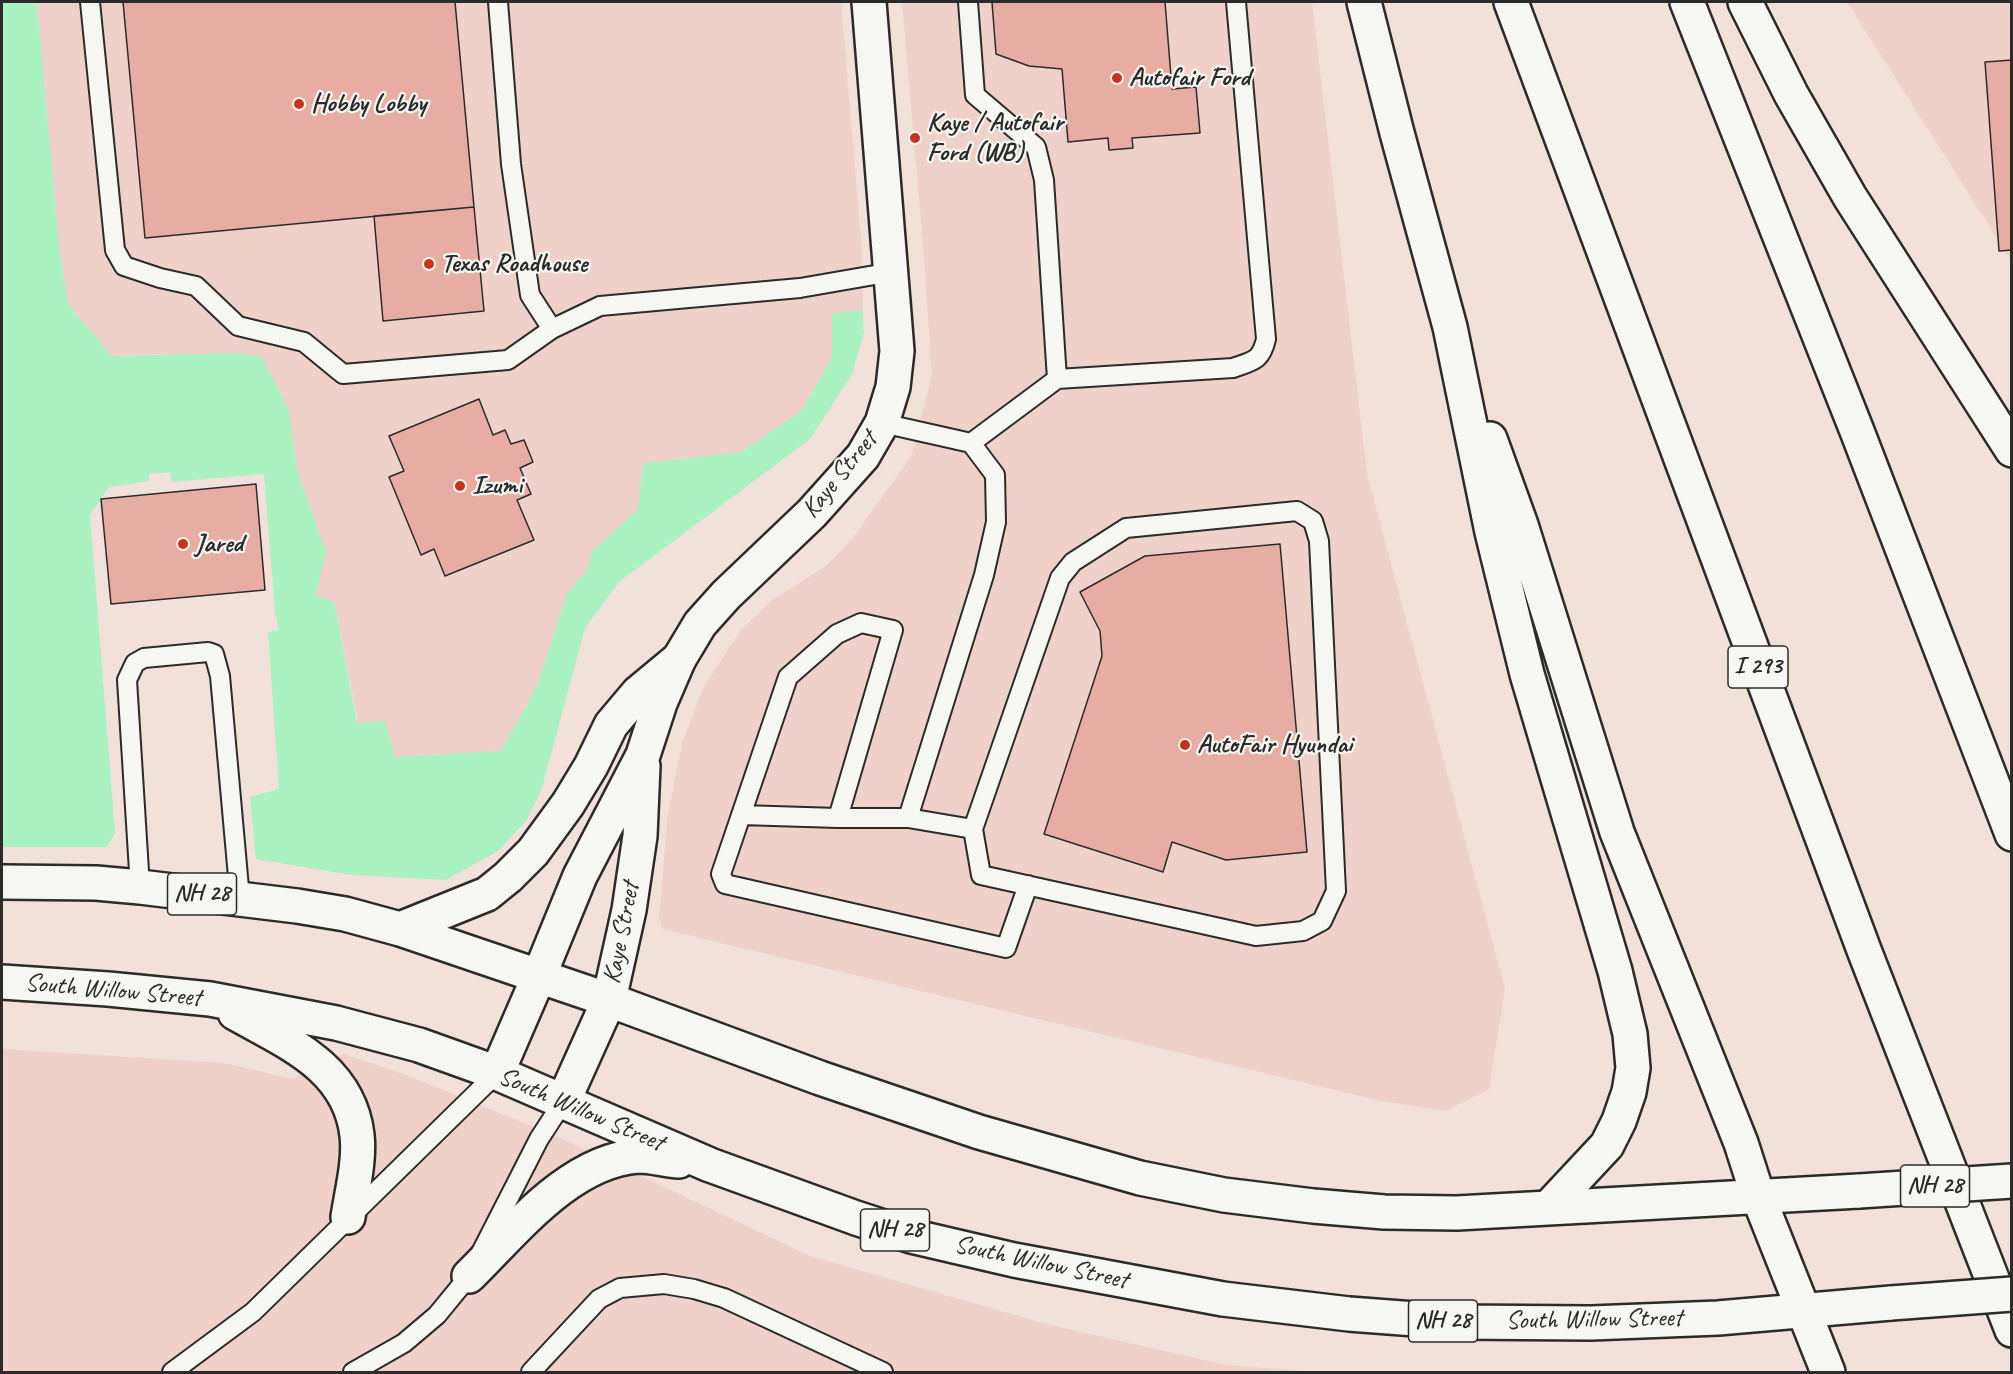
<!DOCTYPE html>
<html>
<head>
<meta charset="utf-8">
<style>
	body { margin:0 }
	#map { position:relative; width:2013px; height:1374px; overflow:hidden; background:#f2e0da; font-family:Caveat,sans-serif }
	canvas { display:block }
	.frame { position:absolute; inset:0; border:3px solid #2b2b2b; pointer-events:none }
</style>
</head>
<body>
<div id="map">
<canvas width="2013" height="1374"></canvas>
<div class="frame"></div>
</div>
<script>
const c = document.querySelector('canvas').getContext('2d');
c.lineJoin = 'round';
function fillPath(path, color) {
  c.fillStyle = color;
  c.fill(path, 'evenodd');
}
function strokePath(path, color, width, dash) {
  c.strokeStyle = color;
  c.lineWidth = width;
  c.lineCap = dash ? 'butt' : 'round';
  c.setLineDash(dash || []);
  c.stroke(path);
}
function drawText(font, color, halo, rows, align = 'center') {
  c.font = font + ' Caveat,sans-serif';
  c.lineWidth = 4.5;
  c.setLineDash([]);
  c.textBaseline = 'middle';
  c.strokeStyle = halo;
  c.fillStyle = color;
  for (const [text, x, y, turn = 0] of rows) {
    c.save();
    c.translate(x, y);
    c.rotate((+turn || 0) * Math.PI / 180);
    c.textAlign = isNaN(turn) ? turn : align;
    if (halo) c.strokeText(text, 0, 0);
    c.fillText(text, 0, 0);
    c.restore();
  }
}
fillPath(new Path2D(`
	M37 2H841L861 240 863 310 832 313V357L802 410 742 452 643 463 638 509 593 550 586 572 567 593 537 686 501 751 395 757 358 723 334 601 315 595 326 552 297 470 289 410 162 354 112 356 68 304 59 247Z
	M902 2H1312L1367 474 1505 989 1489 1089 1446 1111 1381 1101 662 929 659 917 668 814 682 744 703 688 740 631 772 600 826 566 852 539 911 457 932 375 923 245Z
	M1847 2H2011V260Z
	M2 1049 225 1063 292 1079 344 1054 409 1076 565 1140 810 1256 1046 1324 1226 1365 1313 1372H2Z`), '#efd1ca');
fillPath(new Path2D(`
	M2 2H37L59 247 68 304 112 356 238 353 262 357 289 410 297 470 326 552 316 595 334 601 357 723 385 721 395 757 501 751 537 686 567 593 586 572 593 550 638 509 643 463 742 452 802 410 832 357V313L863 310 864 333 852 374 810 439 619 582 585 628 541 791 526 821 498 851 446 880 352 875 256 859 250 797 279 789 268 632 279 630 275 612 264 475 262 474 172 482 170 472 149 474V481L109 487 90 515 115 833 107 847H2Z`), '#aaf2bf');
const building = new Path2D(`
	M123 2H455L474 207 145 238Z
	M992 2H1165L1172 89 1196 87 1200 133 1132 138 1133 148 1109 150 1108 138 1068 142 1062 69 1029 66 996 54Z
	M2012 60V250L1999 251 1985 62Z
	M474 207 484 311 383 321 374 216Z
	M479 399 493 435 505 430 511 444 524 440 533 462 520 468 531 494 517 500 534 540 445 576 434 549 421 555 389 477 404 471 389 436Z
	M256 484 265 590 111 604 101 499Z
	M1280 544 1307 852 1226 860 1172 842 1163 872 1044 834 1102 656 1100 631 1080 592 1145 556Z`);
fillPath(building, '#e7ada3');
strokePath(building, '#2b2b2b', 1.5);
const service = new Path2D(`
	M90 2 115 250 124 266 160 278 196 286 238 326 304 342 343 374 508 360 552 329
	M498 2 511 164 530 295 552 329 600 306 800 288 892 272
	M968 2 975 95 1036 147 1044 180 1057 379
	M882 423 971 443 995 475 996 522 984 575 908 818 973 829 1060 578 1073 562 1126 528 1297 511 1313 521 1319 541 1336 891 1322 921 1303 931 1256 936 981 875 973 829
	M971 443 1057 379 1233 368C1253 361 1261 361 1266 339L1236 2
	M741 815 838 818
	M908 818H838L893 630 861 623 837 634 788 677 721 874 725 884 1006 948 1028 885
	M140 887 127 680 135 663 144 658 208 652 214 654 220 676 240 899
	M172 1372 253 1312 497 1073
	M353 1372 404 1343 437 1315 469 1276 539 1139 563 1102
	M531 1372 599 1299 620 1288 664 1284 694 1289 724 1298 883 1372`);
const minor = new Path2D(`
	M497 1073 539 976 580 876 643 755 660 703 679 659 700 624 726 595 812 513 863 456 882 423 893 387 897 351 869 2
	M563 1102 609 1000 629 910 640 836 643 766`);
const primary = new Path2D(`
	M2 882 96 883 140 887 297 906 345 914 400 929 609 1000 820 1078 979 1132 1140 1178 1224 1195 1313 1206 1384 1212 1457 1213 1859 1191
	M400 929 487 894 508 877 533 852 568 804 591 766 611 725 638 693 679 659
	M2 982 108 989 210 999 336 1023 419 1045 497 1073 710 1165 856 1218 911 1236 1014 1260 1223 1299 1349 1314 1455 1322 1591 1323 1718 1318 1891 1303
	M235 1013C288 1043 349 1067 357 1135 360 1161 352 1191 348 1217
	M469 1276C515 1231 569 1161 638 1156 651 1156 666 1160 679 1161`);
const motorway = new Path2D(`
	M1364 2 1397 133 1450 327 1492 532 1527 674 1615 971 1630 1034 1633 1068 1629 1092 1619 1121 1607 1145 1550 1206
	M1511 2 1864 950 2012 1330
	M1687 2 1857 431 2012 834
	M1745 2 1791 94 1850 197 2012 450
	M1490 439 1521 525 1617 832 1741 1143 1758 1196 1828 1372`);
strokePath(service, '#2b2b2b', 22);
strokePath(minor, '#2b2b2b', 38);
strokePath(primary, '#2b2b2b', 38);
strokePath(motorway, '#2b2b2b', 38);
strokePath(service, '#f6f6f2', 18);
strokePath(minor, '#f6f6f2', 33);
strokePath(primary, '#f6f6f2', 33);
strokePath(motorway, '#f6f6f2', 33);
const primaryBridge = new Path2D(`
	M1859 1191 2012 1181
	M1891 1303 2012 1294`);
strokePath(primaryBridge, '#2b2b2b', 38, []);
strokePath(primaryBridge, '#f6f6f2', 33);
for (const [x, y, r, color] of [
	[1117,78,6,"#c8321e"],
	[299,104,6,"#c8321e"],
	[915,138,6,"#c8321e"],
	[429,264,6,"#c8321e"],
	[460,486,6,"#c8321e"],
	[183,544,6,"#c8321e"],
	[1185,745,6,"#c8321e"]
]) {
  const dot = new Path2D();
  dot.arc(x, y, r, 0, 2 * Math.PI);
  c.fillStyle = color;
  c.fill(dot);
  strokePath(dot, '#f6f6f2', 2);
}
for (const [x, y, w] of [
	[1758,667,60],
	[202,894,69],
	[1935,1186,69],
	[895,1230,69],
	[1443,1321,69]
]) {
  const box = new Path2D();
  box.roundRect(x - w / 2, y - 21, w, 42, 4.5);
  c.fillStyle = '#f6f6f2';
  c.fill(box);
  strokePath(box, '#2b2b2b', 1.5);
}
drawText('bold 24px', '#2b2b2b', null, [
	["I 293",1758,667],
	["NH 28",202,894],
	["NH 28",1935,1186],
	["NH 28",895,1230],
	["NH 28",1443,1321]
]);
drawText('bold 26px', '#2b2b2b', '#f6f6f2', [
	["Autofair Ford",1129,78],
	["Hobby Lobby",311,104],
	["Kaye / Autofair",927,123],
	["Ford (WB)",927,153],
	["Texas Roadhouse",441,264],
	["Izumi",472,486],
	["Jared",195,544],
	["AutoFair Hyundai",1197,745]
], 'left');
drawText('26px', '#2b2b2b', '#f6f6f2', [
	["Kaye Street",840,475,-51],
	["Kaye Street",622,933,-79],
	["South Willow Street",113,991,5],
	["South Willow Street",581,1110,23],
	["South Willow Street",1041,1263,12],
	["South Willow Street",1594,1320,-1]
]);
</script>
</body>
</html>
